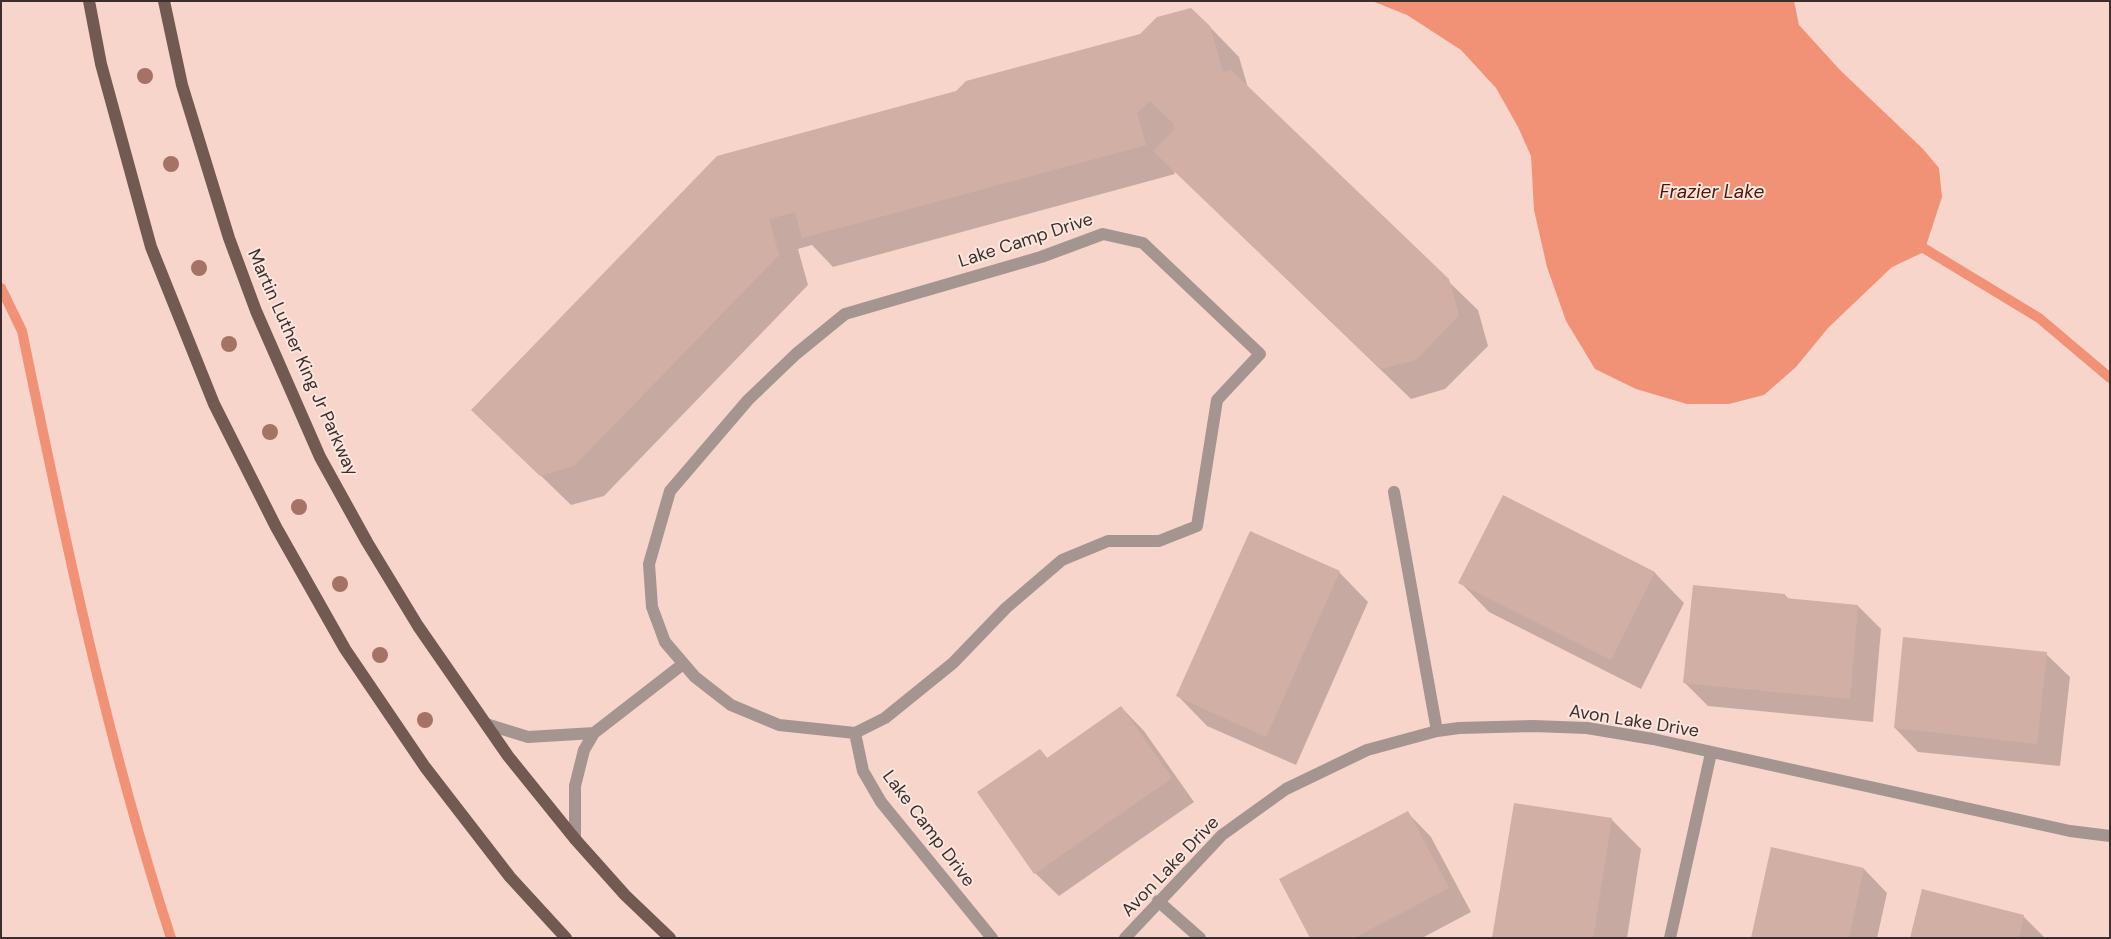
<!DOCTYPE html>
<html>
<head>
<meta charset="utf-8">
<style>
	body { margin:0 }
	#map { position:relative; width:2111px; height:939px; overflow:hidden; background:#f8d5cb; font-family:"DM Sans",sans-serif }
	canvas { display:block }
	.frame { position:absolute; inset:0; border:2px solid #3c2f2b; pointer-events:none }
</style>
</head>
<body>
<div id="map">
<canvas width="2111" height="939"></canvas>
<div class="frame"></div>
</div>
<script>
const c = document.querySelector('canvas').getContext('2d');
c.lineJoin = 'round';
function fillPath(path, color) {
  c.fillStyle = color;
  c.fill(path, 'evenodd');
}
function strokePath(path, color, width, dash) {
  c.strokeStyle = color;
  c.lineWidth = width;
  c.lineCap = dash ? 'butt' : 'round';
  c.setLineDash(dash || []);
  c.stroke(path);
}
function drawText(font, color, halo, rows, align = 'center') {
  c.font = font + ' "DM Sans",sans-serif';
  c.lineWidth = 4;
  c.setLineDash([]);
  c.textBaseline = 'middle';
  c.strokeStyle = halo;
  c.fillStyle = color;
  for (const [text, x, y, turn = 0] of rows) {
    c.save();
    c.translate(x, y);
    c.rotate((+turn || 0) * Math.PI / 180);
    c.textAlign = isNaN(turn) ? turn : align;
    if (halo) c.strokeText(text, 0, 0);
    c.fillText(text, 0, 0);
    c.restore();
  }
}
fillPath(new Path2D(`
	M1372 1H1794L1799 25 1840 70 1923 149 1939 168 1942 197 1924 252 1892 267 1828 328 1796 367 1764 395 1729 404H1687L1636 389 1595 369 1566 321 1547 267 1534 210 1531 156 1518 127 1496 88 1461 50 1407 15Z`), '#f19277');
fillPath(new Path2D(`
	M1209 26 1239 57 1248 88 1478 310 1488 346 1445 389 1411 399 1174 170 1175 174 833 267 812 245 798 249 808 285 604 496 571 505 503 439 718 157Z
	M1503 497 1655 573 1684 603 1641 689 1489 612 1460 582Z
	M1339 572 1368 602 1296 765 1207 726 1178 696Z
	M1785 595 1789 599 1858 606 1881 629 1873 722 1708 706 1685 683Z
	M2046 654 2070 677 2060 766 1918 752 1895 728Z
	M1121 707 1144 731 1194 802 1059 896 1035 873 1040 750 1048 759Z
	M1408 813 1431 837 1471 912 1422 938H1311Z
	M1611 819 1641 849 1627 938H1493Z
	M1864 869 1887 893 1877 938H1753Z
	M1923 891 2024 917 2045 938H1911Z`), '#0003');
strokePath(new Path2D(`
	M1912 241 2039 318 2110 378
	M1 288 22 331C64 535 106 739 171 938`), '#f19277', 10);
fillPath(new Path2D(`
	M1191 8 1210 26 1223 72 1231 70 1449 279 1459 315 1416 360 1380 369 1153 151 1175 129 1173 123 1150 101 1137 113 1146 145 802 238 795 212 769 219 779 255 574 466 540 476 471 410 717 156 956 91 966 81 1140 34 1157 17Z
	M1503 495 1655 572 1611 660 1458 583Z
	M1250 531 1340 571 1266 737 1176 696Z
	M1693 585 1785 594V598L1858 605 1850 699 1683 683Z
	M1903 637 2047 652 2037 744 1894 728Z
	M1121 706 1172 778 1034 874 977 792 1040 749 1047 758Z
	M1514 803 1612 818 1593 938H1492Z
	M1408 811 1449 888 1354 938H1310L1279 879Z
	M1771 847 1864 868 1849 938H1751Z
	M1922 889 2024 915 2019 938H1910Z`), '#d1afa5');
strokePath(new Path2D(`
	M1103 234 1143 243 1260 354 1217 400 1197 526 1159 541H1108L1062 560 1006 608 953 663 885 718 855 733 779 725 731 705 695 677 665 642 652 607 649 564 670 491 748 400 796 354 845 314 1041 257Z
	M1394 492 1437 731
	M486 724 528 737 594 733
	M855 733 863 771 881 802 992 938
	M575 839V786L584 750 594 733 683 664
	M1158 901 1200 938
	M1125 938 1222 835 1286 789 1367 750 1437 731 1459 728 1533 726 1587 728 1653 739 2070 831 2110 836
	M1670 938 1711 753`), '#a49591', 12);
strokePath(new Path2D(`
	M89 1 101 64 151 247 214 404 276 527 345 649 425 767 510 877 566 938
	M164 1 182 85 229 238 256 311 320 457 367 542 418 626 508 756 575 839 625 895 670 938`), '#725951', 12);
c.fillStyle = '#a47365';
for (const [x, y] of [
	[145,76],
	[171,164],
	[199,268],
	[229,344],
	[270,432],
	[299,507],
	[340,584],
	[380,655],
	[425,720]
]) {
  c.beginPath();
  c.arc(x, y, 8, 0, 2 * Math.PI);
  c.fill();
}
drawText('18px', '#3c2f2b', '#fbe6e0', [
	["Lake Camp Drive",1026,241,-18],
	["Martin Luther King Jr Parkway",302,363,66],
	["Avon Lake Drive",1634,722,9],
	["Lake Camp Drive",928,829,53],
	["Avon Lake Drive",1171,867,-46]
]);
drawText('italic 19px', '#4f1503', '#fbe6e0', [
	["Frazier Lake",1712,193]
]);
</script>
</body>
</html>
